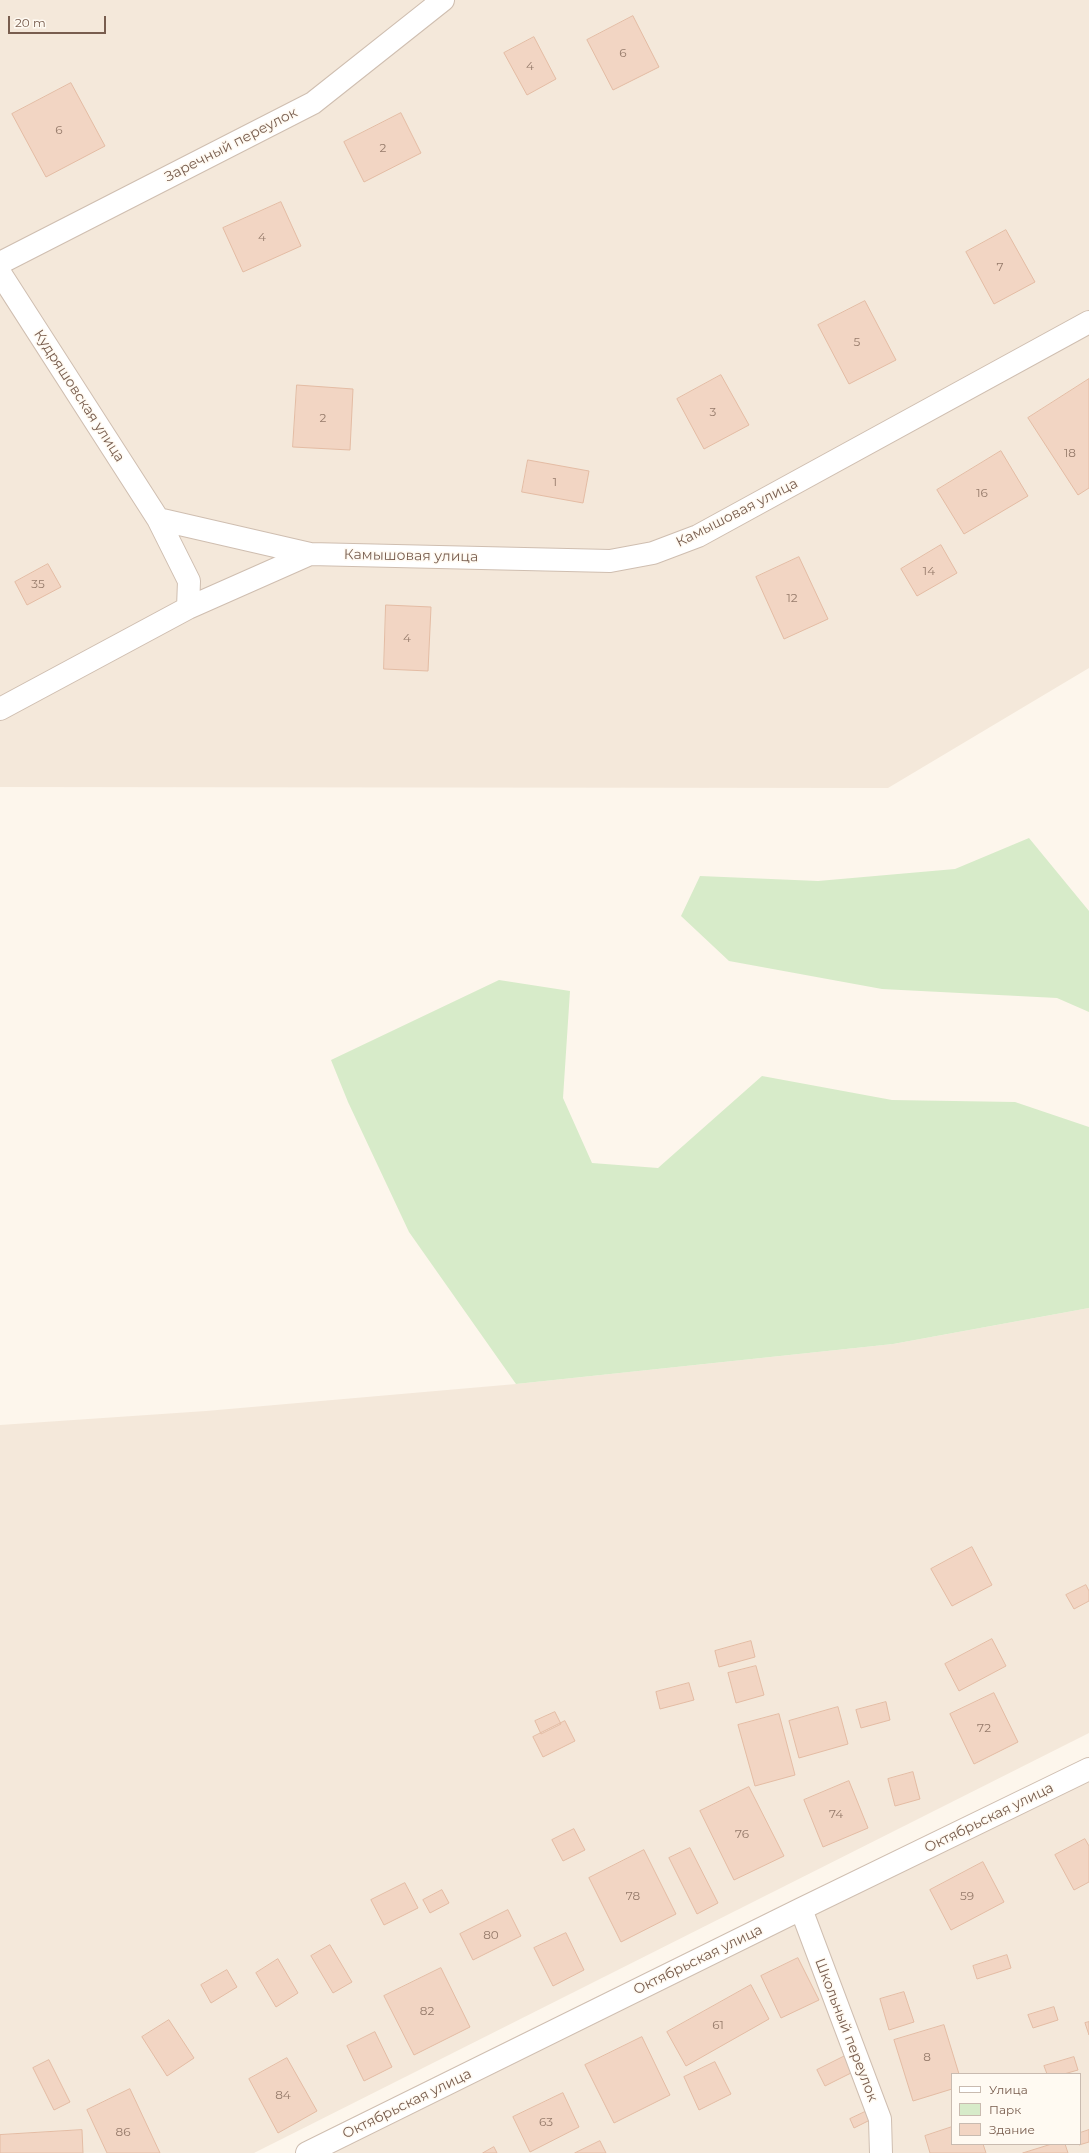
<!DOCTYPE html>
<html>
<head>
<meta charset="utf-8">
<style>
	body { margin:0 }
	#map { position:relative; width:1089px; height:2153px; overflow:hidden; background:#fdf6ec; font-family:Montserrat,sans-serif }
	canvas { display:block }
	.legend { position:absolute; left:951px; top:2073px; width:130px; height:72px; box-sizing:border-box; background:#fffaf2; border:1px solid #c9bbb0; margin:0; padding:5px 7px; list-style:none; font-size:12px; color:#785d4e }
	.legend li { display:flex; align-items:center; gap:8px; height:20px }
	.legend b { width:20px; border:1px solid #c9bbb0 }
	.scale { position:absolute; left:8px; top:16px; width:98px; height:18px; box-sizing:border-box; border:2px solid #785d4e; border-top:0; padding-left:5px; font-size:12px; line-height:14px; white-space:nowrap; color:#785d4e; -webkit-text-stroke:3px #fffaf2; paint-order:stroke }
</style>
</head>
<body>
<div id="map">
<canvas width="1089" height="2153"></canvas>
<ul class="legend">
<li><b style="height:5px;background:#fff"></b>Улица</li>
<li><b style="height:11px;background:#d7ebc9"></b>Парк</li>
<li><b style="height:11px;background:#f2d5c3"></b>Здание</li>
</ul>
<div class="scale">20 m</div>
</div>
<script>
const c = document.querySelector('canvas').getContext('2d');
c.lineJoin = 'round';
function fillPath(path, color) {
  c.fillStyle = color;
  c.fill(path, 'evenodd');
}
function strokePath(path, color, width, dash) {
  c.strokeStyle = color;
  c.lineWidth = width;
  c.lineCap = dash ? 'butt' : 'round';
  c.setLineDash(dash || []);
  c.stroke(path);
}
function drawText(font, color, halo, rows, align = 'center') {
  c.font = font + ' Montserrat,sans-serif';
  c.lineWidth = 3;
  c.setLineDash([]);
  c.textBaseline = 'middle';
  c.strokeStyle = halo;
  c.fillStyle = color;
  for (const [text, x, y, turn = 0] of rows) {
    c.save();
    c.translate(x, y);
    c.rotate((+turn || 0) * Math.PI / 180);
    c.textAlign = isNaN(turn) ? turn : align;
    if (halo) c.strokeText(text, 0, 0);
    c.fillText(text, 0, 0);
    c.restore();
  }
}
fillPath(new Path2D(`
	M0 0H1089V668L888 788 0 787Z
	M1089 1308V1733L254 2153H0V1425L206 1411 516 1384 893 1344Z
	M1089 1769V2153H307ZM952 2074H1080V2144H952Z`), '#f4e8da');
fillPath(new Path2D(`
	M1029 838 1089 911V1012L1057 998 882 989 729 961 681 916 700 876 818 881 955 869Z
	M499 980 570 991 563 1098 592 1163 658 1168 762 1076 892 1100 1015 1102 1089 1127V1308L893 1344 516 1384 409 1232 348 1102 331 1060Z`), '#d7ebc9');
const building = new Path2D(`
	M633 16 659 67 613 90 587 40Z
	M534 37 556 79 527 95 504 53Z
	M71 83 105 146 46 177 12 114Z
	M401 113 421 153 364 182 344 142Z
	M281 202 301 246 243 272 223 228Z
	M1006 230 1035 282 994 304 966 252Z
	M865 301 896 360 849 384 818 325Z
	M721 375 749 425 704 449 677 399Z
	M1089 379V488L1078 495 1028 418Z
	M297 385 353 389 350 450 293 447Z
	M1001 451 1028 496 964 534 937 490Z
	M528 460 589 471 583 503 522 492Z
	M941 545 957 573 917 596 901 569Z
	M799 557 828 619 784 639 756 577Z
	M48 564 61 587 27 605 15 582Z
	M386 605 431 607 428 671 384 669Z
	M972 1547 992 1585 952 1606 931 1569Z
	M1086 1585 1089 1591V1601L1074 1609 1066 1595Z
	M992 1639 1006 1666 959 1691 945 1664Z
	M751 1641 755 1657 719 1667 715 1651Z
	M756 1666 764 1695 736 1703 728 1673Z
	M689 1683 694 1700 660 1709 656 1692Z
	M994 1693 1018 1742 974 1764 950 1714Z
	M886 1702 890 1720 861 1728 856 1710Z
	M838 1707 848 1744 799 1758 789 1721Z
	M555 1712 561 1724 541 1734 535 1721Z
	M779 1714 795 1775 755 1786 738 1725Z
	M565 1721 575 1741 543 1757 533 1737Z
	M913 1772 920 1799 895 1806 888 1779Z
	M849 1781 868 1828 823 1847 804 1800Z
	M749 1787 784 1856 734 1880 700 1811Z
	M574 1829 585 1850 563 1861 552 1840Z
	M1085 1839 1089 1846V1882L1074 1890 1055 1855Z
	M690 1848 718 1903 697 1914 669 1858Z
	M644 1850 676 1914 621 1942 589 1878Z
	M983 1862 1004 1902 951 1930 930 1890Z
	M405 1883 418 1908 384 1925 371 1900Z
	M442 1890 449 1903 430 1913 423 1900Z
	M508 1910 521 1936 473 1960 460 1934Z
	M566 1933 584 1970 553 1986 534 1948Z
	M330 1945 352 1982 333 1993 311 1956Z
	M1007 1955 1011 1968 977 1979 973 1966Z
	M798 1958 819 2000 781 2018 761 1976Z
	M278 1959 298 1993 276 2007 256 1973Z
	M441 1968 470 2027 414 2055 384 1996Z
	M227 1970 237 1987 211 2003 201 1985Z
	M751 1985 769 2019 686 2066 667 2032Z
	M904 1992 914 2022 889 2030 880 1999Z
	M1054 2007 1058 2020 1033 2028 1028 2015Z
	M169 2020 194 2058 167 2076 142 2037Z
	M1089 2022V2035L1085 2023Z
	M944 2025 959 2074H952V2089L913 2101 894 2040Z
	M375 2032 392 2067 364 2081 347 2046Z
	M642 2037 670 2095 614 2123 585 2065Z
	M845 2056 853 2072 825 2086 817 2070Z
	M1074 2057 1078 2070 1064 2074H1047L1044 2066Z
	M287 2058 317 2111 278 2133 249 2079Z
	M49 2060 70 2102 54 2110 33 2068Z
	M715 2062 731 2094 699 2110 684 2077Z
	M130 2089 160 2153H107L87 2110Z
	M563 2093 579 2127 530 2152 513 2117Z
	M867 2111 872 2119 854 2128 850 2119Z
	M952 2127V2144H983L986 2153H930L925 2136Z
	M82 2130 83 2153H0V2135Z
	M1089 2130V2142L1079 2145 1080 2133Z
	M600 2141 606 2153H575Z
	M1052 2144H1065L1068 2153H1023Z
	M494 2147 497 2153H483Z`);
fillPath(building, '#f2d5c3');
strokePath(building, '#e4bca4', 1);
const minor = new Path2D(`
	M0 263 313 103 443 0
	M0 273 158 519 189 581 188 608 0 709
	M158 519 310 554 610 561 653 553 698 536 1089 322
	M188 608 310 554
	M801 1909 880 2119 881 2153
	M307 2153 801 1909 1089 1769`);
strokePath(minor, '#cfbeb0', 24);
strokePath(minor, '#fff', 22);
drawText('12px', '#967b6b', null, [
	["6",623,53],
	["4",530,66],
	["6",59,130],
	["2",383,148],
	["4",262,237],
	["7",1000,267],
	["5",857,342],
	["3",713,412],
	["2",323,418],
	["18",1070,453],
	["1",555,482],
	["16",982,493],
	["14",929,571],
	["35",38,584],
	["12",792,598],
	["4",407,638],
	["72",984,1728],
	["74",836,1814],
	["76",742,1834],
	["78",633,1896],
	["59",967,1896],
	["80",491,1935],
	["82",427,2011],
	["61",718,2025],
	["8",927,2057],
	["84",283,2095],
	["63",546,2122],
	["86",123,2132]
]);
drawText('14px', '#785d4e', '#fffaf2', [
	["Заречный переулок",231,145,-27],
	["Кудряшовская улица",79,396,57],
	["Камышовая улица",737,513,-27],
	["Камышовая улица",411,556,1],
	["Октябрьская улица",989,1818,-26],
	["Октябрьская улица",698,1960,-26],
	["Школьный переулок",846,2030,69],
	["Октябрьская улица",407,2104,-26]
]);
</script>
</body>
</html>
